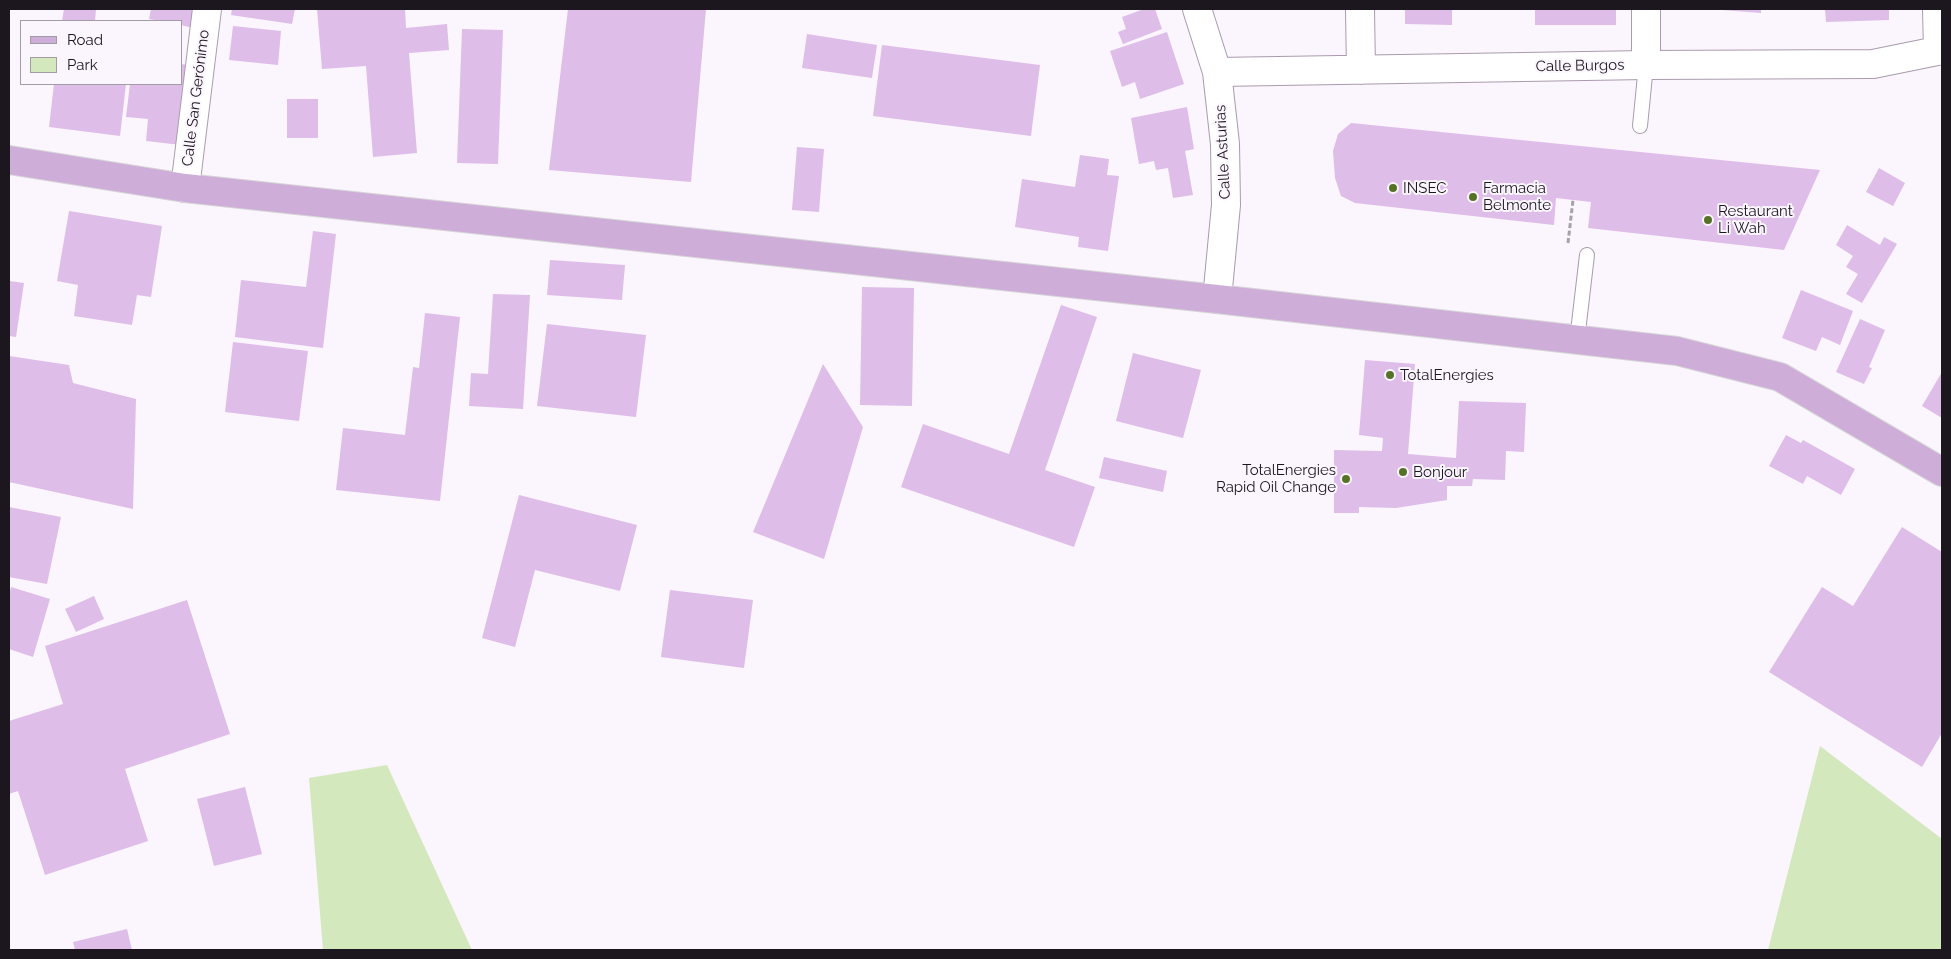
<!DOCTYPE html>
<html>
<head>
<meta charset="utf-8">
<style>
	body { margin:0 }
	#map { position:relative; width:1951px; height:959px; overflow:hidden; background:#fbf5fd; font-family:Raleway,sans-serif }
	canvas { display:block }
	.frame { position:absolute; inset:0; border:10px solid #1c171e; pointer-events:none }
	.legend { position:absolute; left:20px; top:20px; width:162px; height:65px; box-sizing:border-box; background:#fbf5fd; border:1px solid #a29ca4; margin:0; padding:6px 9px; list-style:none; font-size:15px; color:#1c171e }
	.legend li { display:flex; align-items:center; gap:10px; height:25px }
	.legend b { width:25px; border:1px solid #a29ca4 }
</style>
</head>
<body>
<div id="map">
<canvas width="1951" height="959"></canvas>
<div class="frame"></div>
<ul class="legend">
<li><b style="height:6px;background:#ceadd9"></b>Road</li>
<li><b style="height:14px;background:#d4e8bd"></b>Park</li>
</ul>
</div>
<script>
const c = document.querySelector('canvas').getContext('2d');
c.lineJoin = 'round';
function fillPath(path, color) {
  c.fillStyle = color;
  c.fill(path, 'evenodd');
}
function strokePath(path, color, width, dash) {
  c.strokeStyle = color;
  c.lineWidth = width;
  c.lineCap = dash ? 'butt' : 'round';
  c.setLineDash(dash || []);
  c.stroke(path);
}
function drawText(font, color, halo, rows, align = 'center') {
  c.font = font + ' Raleway,sans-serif';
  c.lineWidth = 4;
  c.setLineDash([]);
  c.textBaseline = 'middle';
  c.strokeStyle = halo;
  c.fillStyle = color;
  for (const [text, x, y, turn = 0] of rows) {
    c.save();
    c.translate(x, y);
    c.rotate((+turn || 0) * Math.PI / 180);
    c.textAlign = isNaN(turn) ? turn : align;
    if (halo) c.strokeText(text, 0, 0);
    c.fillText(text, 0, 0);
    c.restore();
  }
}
fillPath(new Path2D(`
	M1820 746 1942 839V950H1768Z
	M387 765 472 950H323L309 778Z`), '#d4e8bd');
fillPath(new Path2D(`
	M64 9H96L95 21H62Z
	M151 9H197L193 28 181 25V21H160L149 19Z
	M232 9H295L292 24 231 15Z
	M317 9H405L406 28 447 24 449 50 409 53 417 153 373 157 366 66 322 69Z
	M568 9H706L691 182 549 170Z
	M1144 9H1155L1162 29 1123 44 1118 32 1126 29 1122 17Z
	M1405 9H1452V25L1405 24Z
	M1535 9H1616V25H1535Z
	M1722 9H1761V13L1722 10Z
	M1825 9H1889V20L1826 22Z
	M233 26 281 31 278 65 229 60Z
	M462 29 503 30 498 164 457 163Z
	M1167 32 1184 84 1140 99 1135 82 1122 87 1110 51Z
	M807 34 877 45 872 78 802 68Z
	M882 45 1040 65 1031 136 873 116Z
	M181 64 188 65 181 145 146 141 148 119 126 117 130 84H181Z
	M54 84H126L120 136 49 127Z
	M287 99H318V138H287Z
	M1187 107 1194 149 1185 151 1193 195 1173 198 1168 168 1156 170 1154 161 1139 164 1131 118Z
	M1351 123 1820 170 1784 250 1588 228 1591 202 1556 198 1554 225 1355 203 1341 196 1335 178 1333 151 1338 134Z
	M797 147 824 149 819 212 792 210Z
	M1080 155 1109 159 1107 175 1119 176 1108 251 1078 247 1079 237 1015 227 1022 179 1075 187Z
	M1879 168 1905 183 1893 206 1866 192Z
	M69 211 162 226 151 297 137 295 132 325 74 316 78 285 57 281Z
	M1847 225 1880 245 1884 237 1897 244 1862 303 1846 294 1858 274 1846 267 1853 256 1836 245Z
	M313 231 336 234 323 348 235 337 241 280 306 287Z
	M550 260 625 265 622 300 547 295Z
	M9 281 24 283 16 337 9 336Z
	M862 287 914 288 912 406 860 405Z
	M1801 290 1853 311 1840 345 1822 337 1816 351 1782 338Z
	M493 294 530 295 523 409 469 406 471 373 488 374Z
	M1061 305 1097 317 1045 470 1095 487 1074 547 901 487 923 424 1009 454Z
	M425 313 460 317 440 501 336 490 343 428 405 435 413 367 419 368Z
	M1860 319 1885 330 1869 367 1872 368 1864 384 1836 372Z
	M547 324 646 335 636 417 537 406Z
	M233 342 308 351 299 421 225 412Z
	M1133 353 1201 370 1183 438 1116 421Z
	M9 356 69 365 73 383 136 399 133 509 9 482Z
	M1365 360 1415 364 1408 454 1456 458 1459 401 1526 403 1524 452 1506 451 1505 480 1473 479 1472 486H1447V500L1396 508 1359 507V513H1334V450L1382 451 1383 438 1359 435Z
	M823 364 863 427 824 559 753 532Z
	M1942 372V418L1922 406Z
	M1786 435 1801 443 1803 440 1855 469 1841 495 1807 476 1803 484 1769 466Z
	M1104 457 1167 471 1163 492 1099 478Z
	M519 495 637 525 620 591 535 570 515 647 482 638Z
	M9 507 61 517 47 584 9 577Z
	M1902 527 1942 552V733L1922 767 1769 672 1822 587 1853 606Z
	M11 587 50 599 33 657 9 649V596Z
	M670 590 753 600 744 668 661 657Z
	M94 596 104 619 76 632 65 609Z
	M187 600 230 734 125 769 148 841 45 875 18 791 9 794V721L63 704 45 646Z
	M245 787 262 854 214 866 197 799Z
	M127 929 132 950H75L73 942Z`), '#debde8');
const service = new Path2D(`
	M1640 126 1646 65
	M1577 340 1587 255`);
const minor = new Path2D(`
	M1197 9 1217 72 1225 144 1226 205 1217 299
	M1360 9 1361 70
	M1646 9V65
	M1937 9 1938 51
	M1217 72 1646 65 1873 64 1942 50
	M185 188 207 9`);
const primary = new Path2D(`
	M9 160 185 188 1217 299 1677 351 1780 377 1942 472`);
strokePath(service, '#a99bad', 16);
strokePath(minor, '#a99bad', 30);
strokePath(primary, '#d6d5d6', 30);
strokePath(new Path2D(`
	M1568 243 1573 200`), '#a7a1a9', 3, [5, 2.5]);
strokePath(service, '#fff', 14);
strokePath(minor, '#fff', 28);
strokePath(primary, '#ceadd9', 28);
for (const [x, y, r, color] of [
	[1393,188,5,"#557227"],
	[1473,197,5,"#557227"],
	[1708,220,5,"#557227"],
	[1390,375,5,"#557227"],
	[1403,472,5,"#557227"],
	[1346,479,5,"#557227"]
]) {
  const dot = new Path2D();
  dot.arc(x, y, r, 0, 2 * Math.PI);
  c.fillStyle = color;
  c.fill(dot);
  strokePath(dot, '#fbf5fd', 2);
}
drawText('15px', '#1c171e', '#fbf5fd', [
	["Calle Burgos",1580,66,-1],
	["Calle San Gerónimo",196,98,-83],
	["Calle Asturias",1223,152,-93]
]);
drawText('15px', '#1c171e', '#fbf5fd', [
	["INSEC",1403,188],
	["Farmacia",1483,188],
	["Belmonte",1483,205],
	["Restaurant",1718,211],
	["Li Wah",1718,228],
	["TotalEnergies",1400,375],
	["TotalEnergies",1336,470,"right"],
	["Rapid Oil Change",1336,487,"right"],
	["Bonjour",1413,472]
], 'left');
</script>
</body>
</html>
